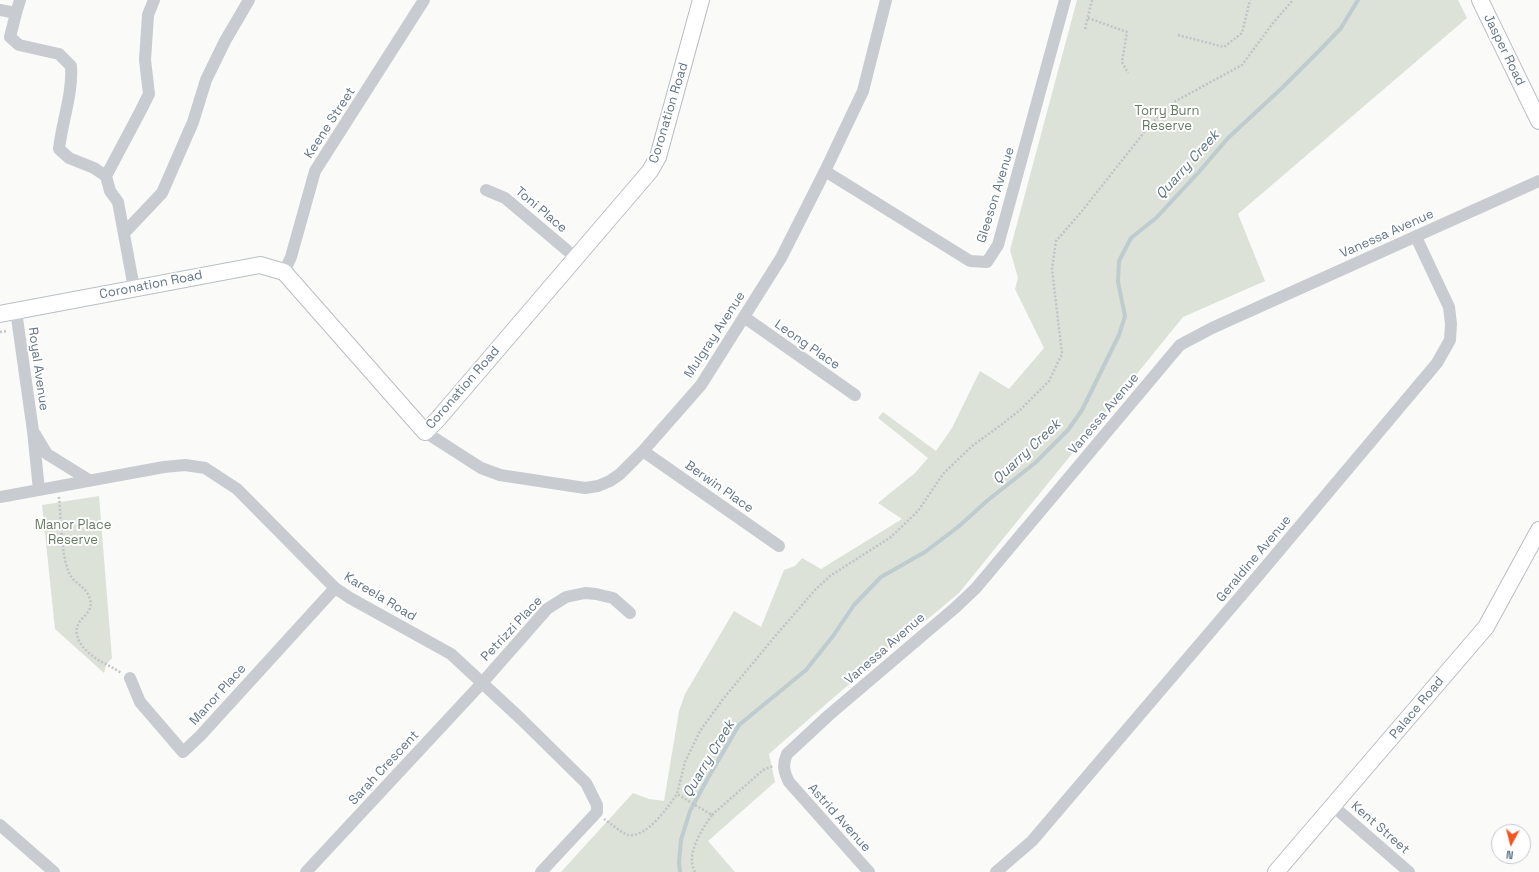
<!DOCTYPE html>
<html>
<head>
<meta charset="utf-8">
<style>
	body { margin:0 }
	#map { position:relative; width:1539px; height:872px; overflow:hidden; background:#fafaf8; font-family:"Space Grotesk",sans-serif }
	canvas { display:block }
	.north { position:absolute; left:1491px; top:824px; width:40px; height:40px; box-sizing:border-box; background:#fff; border:1px solid #c0c8ce; border-radius:50%; rotate:187deg; font-size:11px; font-weight:700; line-height:16px; text-align:center; color:#627585 }
	.north::after { content:''; display:block; margin:auto; width:14px; height:18px; background:#f25520; clip-path:polygon(50% 0,100% 100%,50% 72%,0 100%) }
</style>
</head>
<body>
<div id="map">
<canvas width="1539" height="872"></canvas>
<div class="north">N</div>
</div>
<script>
const c = document.querySelector('canvas').getContext('2d');
c.lineJoin = 'round';
function fillPath(path, color) {
  c.fillStyle = color;
  c.fill(path, 'evenodd');
}
function strokePath(path, color, width, dash) {
  c.strokeStyle = color;
  c.lineWidth = width;
  c.lineCap = dash ? 'butt' : 'round';
  c.setLineDash(dash || []);
  c.stroke(path);
}
function drawText(font, color, halo, rows, align = 'center') {
  c.font = font + ' "Space Grotesk",sans-serif';
  c.lineWidth = 4;
  c.setLineDash([]);
  c.textBaseline = 'middle';
  c.strokeStyle = halo;
  c.fillStyle = color;
  for (const [text, x, y, turn = 0] of rows) {
    c.save();
    c.translate(x, y);
    c.rotate((+turn || 0) * Math.PI / 180);
    c.textAlign = isNaN(turn) ? turn : align;
    if (halo) c.strokeText(text, 0, 0);
    c.fillText(text, 0, 0);
    c.restore();
  }
}
fillPath(new Path2D(`
	M1077 0H1458L1467 18 1238 214 1265 281 1183 317 959 593 833 698 769 754 775 782 708 841 735 872H561L633 793 649 799 664 801 679 711 685 694 734 611 761 627 784 570 795 566 802 558 821 569 902 519 878 503 915 473 928 458 878 418 883 412 936 451 952 428 980 371 1009 389 1044 348 1015 289 1018 278 1010 250Z
	M99 496 112 658 106 665 104 673 55 629 42 505Z`), '#dce2d8');
strokePath(new Path2D(`
	M680 872 679 862 681 840 690 811 708 778 739 725 806 670 833 636 854 605 881 577 925 552 958 527 988 500 1035 463 1068 430 1082 410 1119 335 1125 316 1118 282 1119 261 1131 238 1156 218 1198 173 1228 138 1282 88 1320 50 1341 28 1358 0`), '#becbcf', 4);
const secondary = new Path2D(`
	M1480 0 1539 121
	M0 314 260 265 284 272 425 432 438 419 650 171 658 157 701 0
	M1276 872 1486 627 1539 530`);
strokePath(secondary, '#b9bfc4', 18);
strokePath(new Path2D(`
	M1088 18 1127 32 1122 62 1128 73
	M1085 29 1092 0
	M1178 35 1224 47 1242 33 1250 0
	M0 332 7 331
	M59 497C61 518 61 554 69 573 73 583 86 586 90 599 93 609 87 613 81 620 68 635 86 653 100 661 107 665 114 668 121 673
	M712 815 763 770 773 766
	M604 819C610 823 623 834 628 835 647 838 668 807 677 794
	M695 872C685 855 702 829 712 815L677 794 685 762 700 731 723 699 777 634 815 590 830 576 891 537 918 511 943 474 972 446 1001 425 1020 410 1049 381 1062 354 1052 269 1056 241 1082 211 1150 125 1174 102 1242 65 1273 23 1293 0`), '#c1c4c6', 2.5, [2, 2]);
strokePath(new Path2D(`
	M0 10 16 13 10 37 19 45 59 54 71 66C73 94 62 121 59 149L69 158 94 168 106 176 110 191 118 202 134 288
	M16 13 20 0
	M825 171 970 261 987 262 998 245 1065 0
	M106 176 140 112 149 94 145 60 148 15 154 0
	M486 190 505 198 575 257
	M125 232 162 193 193 122 206 80 225 41 249 0
	M284 272 291 257 315 171 424 0
	M16 311 33 431 39 490
	M744 317 855 395
	M425 432 481 468 500 475 585 488 598 486 610 481 620 474 643 451 701 385 781 258 825 171 863 91 886 0
	M35 434 47 454 89 480
	M643 451 779 546
	M0 497 164 467 185 465 205 468 237 489 335 588 350 598 451 654 521 719 586 783 597 805V812L541 872
	M130 678 140 702 183 752 200 736 335 588
	M1333 806 1409 872
	M0 825 54 872
	M306 872 482 683 547 609 566 597 585 593 596 594 613 598 630 613
	M869 872 789 782C784 772 782 765 787 754L829 715 956 607 976 588 1180 345 1212 328 1539 181
	M996 872 1032 841 1257 577 1437 363 1450 340 1451 324 1449 307 1416 237`), '#c8ccd0', 12);
strokePath(secondary, '#fff', 16);
drawText('13px', '#627585', '#fff', [
	["Jasper Road",1504,50,64],
	["Coronation Road",669,113,-73],
	["Keene Street",330,123,-57],
	["Gleeson Avenue",996,195,-73],
	["Toni Place",541,210,40],
	["Vanessa Avenue",1387,234,-24],
	["Coronation Road",151,285,-11],
	["Mulgray Avenue",715,335,-57],
	["Leong Place",807,345,35],
	["Royal Avenue",38,369,82],
	["Coronation Road",463,388,-49],
	["Vanessa Avenue",1104,414,-50],
	["Berwin Place",719,487,35],
	["Geraldine Avenue",1254,559,-50],
	["Kareela Road",380,597,31],
	["Petrizzi Place",512,629,-47],
	["Vanessa Avenue",885,649,-41],
	["Manor Place",218,695,-48],
	["Palace Road",1417,708,-50],
	["Sarah Crescent",384,768,-47],
	["Astrid Avenue",839,818,48],
	["Kent Street",1380,828,41]
]);
drawText('13px', '#667c62', '#fff', [
	["Torry Burn",1167,111],
	["Reserve",1167,126],
	["Manor Place",73,525],
	["Reserve",73,540]
]);
drawText('italic 14px', '#5e757e', '#fff', [
	["Quarry Creek",1188,165,-48],
	["Quarry Creek",1027,452,-43],
	["Quarry Creek",709,759,-59]
]);
</script>
</body>
</html>
